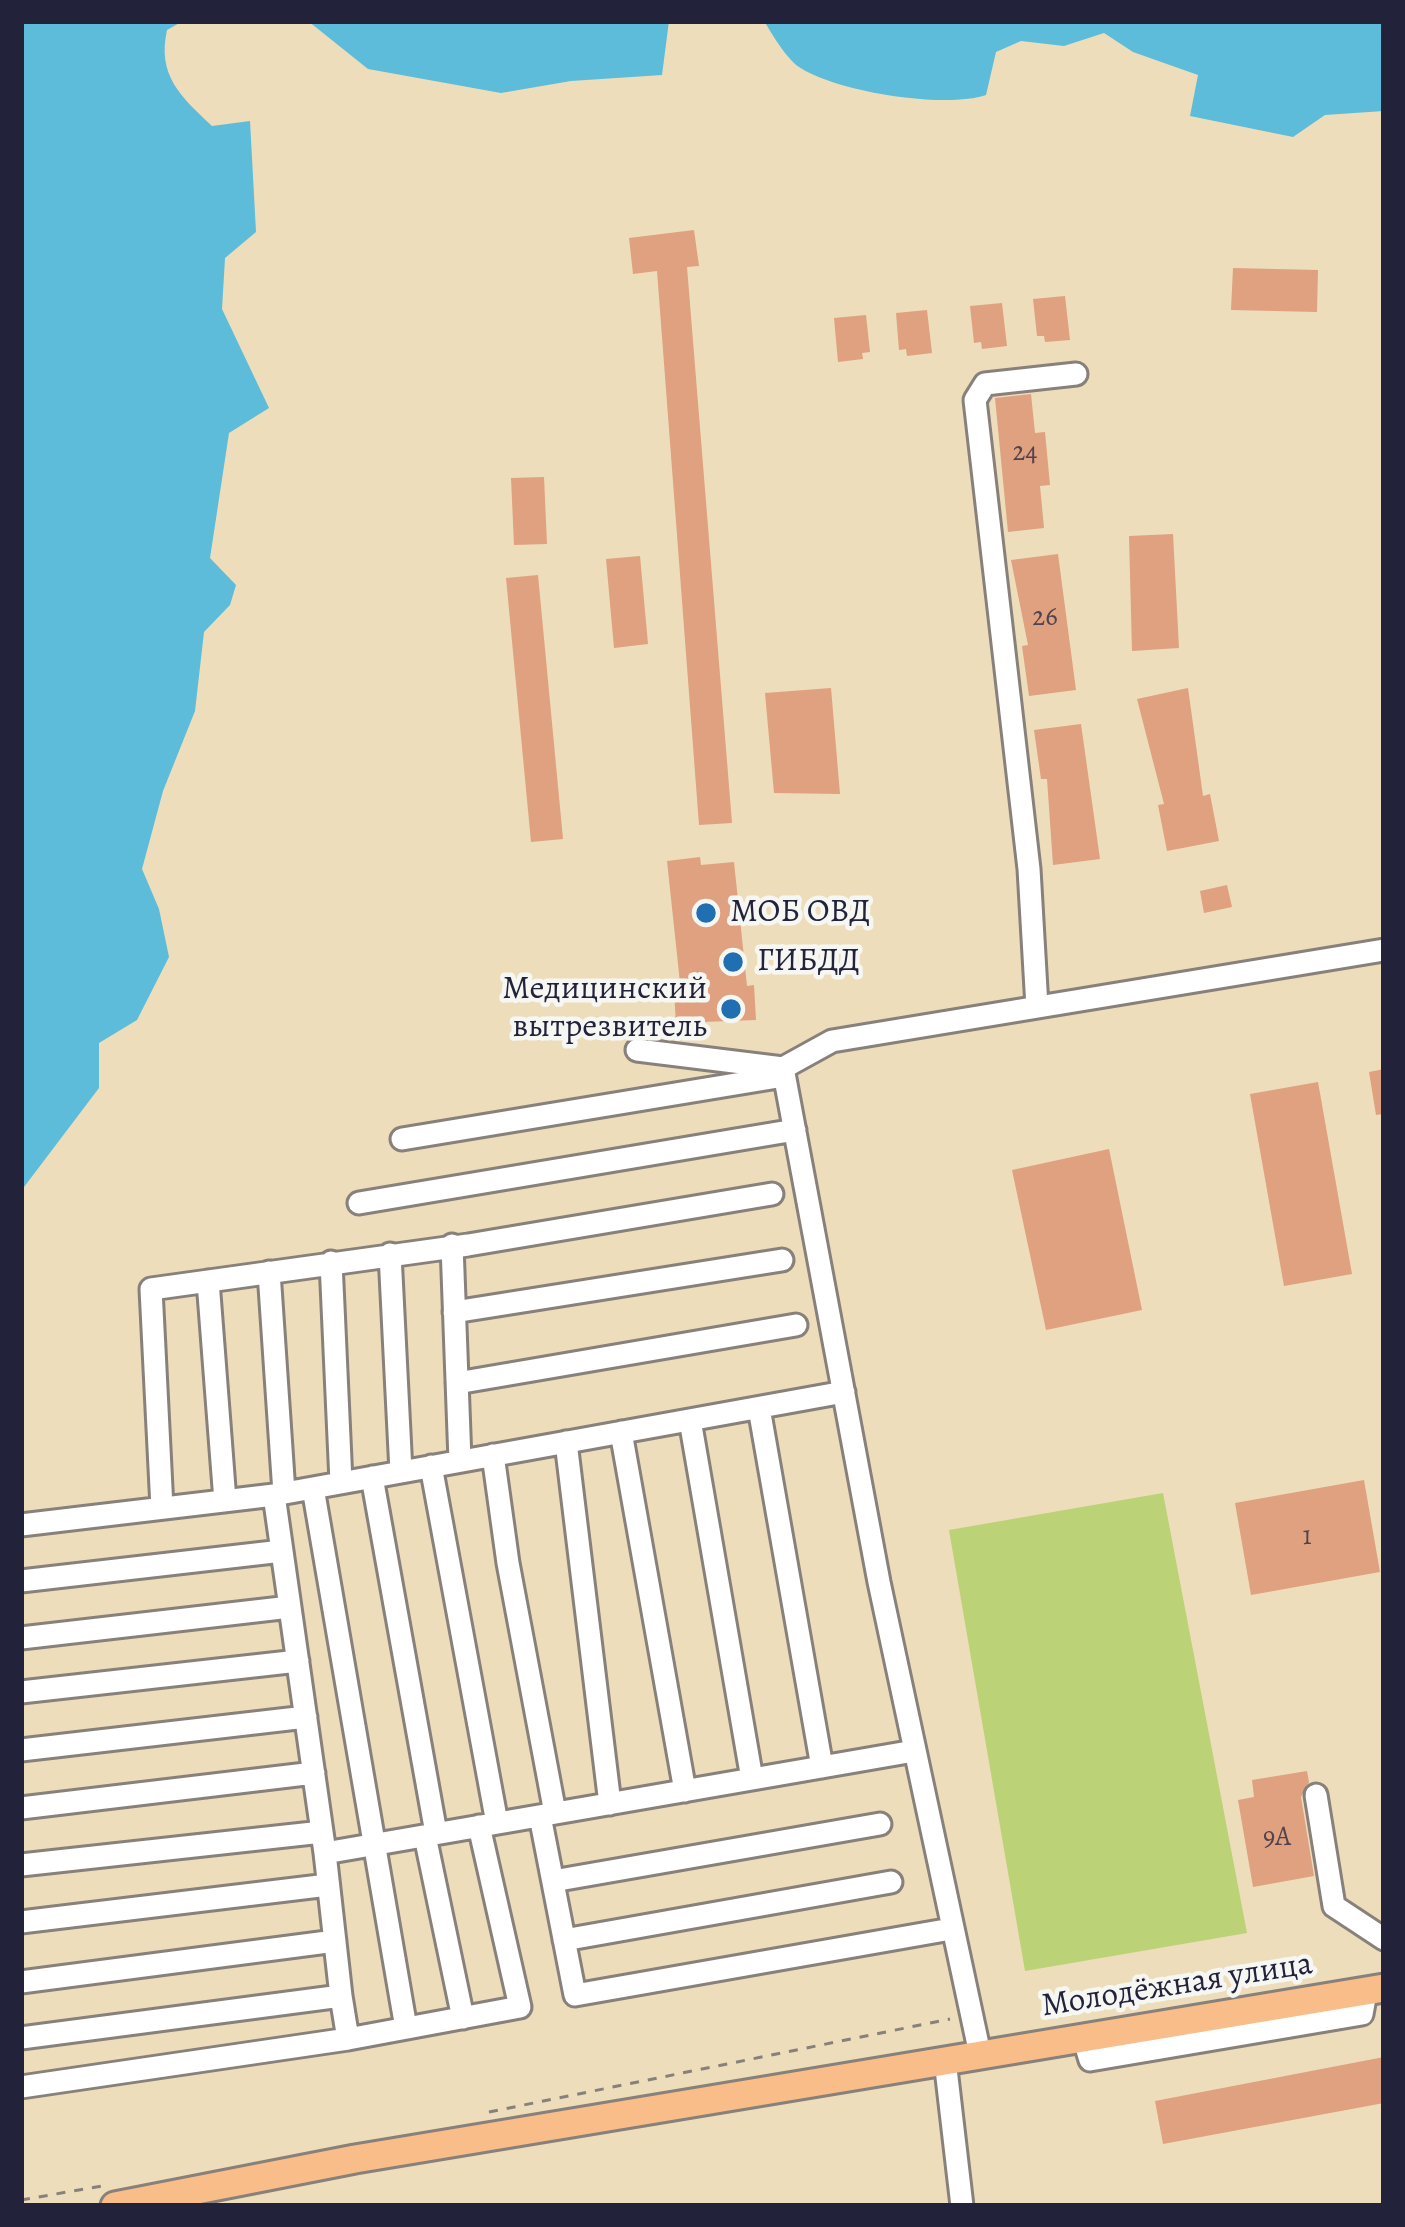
<!DOCTYPE html>
<html>
<head>
<meta charset="utf-8">
<style>
	body { margin:0 }
	#map { position:relative; width:1405px; height:2227px; overflow:hidden; background:#edddbb; font-family:Alegreya,serif }
	canvas { display:block }
	.frame { position:absolute; inset:0; border:24px solid #22223b; pointer-events:none }
</style>
</head>
<body>
<div id="map">
<canvas width="1405" height="2227"></canvas>
<div class="frame"></div>
</div>
<script>
const c = document.querySelector('canvas').getContext('2d');
c.lineJoin = 'round';
function fillPath(path, color) {
  c.fillStyle = color;
  c.fill(path, 'evenodd');
}
function strokePath(path, color, width, dash) {
  c.strokeStyle = color;
  c.lineWidth = width;
  c.lineCap = dash ? 'butt' : 'round';
  c.setLineDash(dash || []);
  c.stroke(path);
}
function drawText(font, color, halo, rows, align = 'center') {
  c.font = font + ' Alegreya,serif';
  c.lineWidth = 9;
  c.setLineDash([]);
  c.textBaseline = 'middle';
  c.strokeStyle = halo;
  c.fillStyle = color;
  for (const [text, x, y, turn = 0] of rows) {
    c.save();
    c.translate(x, y);
    c.rotate((+turn || 0) * Math.PI / 180);
    c.textAlign = isNaN(turn) ? turn : align;
    if (halo) c.strokeText(text, 0, 0);
    c.fillText(text, 0, 0);
    c.restore();
  }
}
fillPath(new Path2D(`
	M1163 1493 1247 1933 1025 1971 949 1530Z`), '#bbd276');
fillPath(new Path2D(`
	M21 21H183L167 30C157 75 180 96 212 126L250 121 256 232 225 258 222 309 269 408 229 433 210 558 236 585 230 605 204 632 195 711 163 791 142 869 159 909 169 957 137 1020 99 1043V1088L21 1191Z
	M308 21H669L662 75 571 81 501 93 368 69Z
	M764 21H1384V111L1325 115 1293 137 1190 116 1198 75 1133 52 1104 33 1064 46 1021 41 996 52 986 95C945 109 836 92 799 67 786 58 772 34 764 21Z`), '#5cbcda');
fillPath(new Path2D(`
	M694 230 699 266 687 267 732 823 699 825 657 271 633 274 629 238Z
	M1233 268 1318 270 1317 312 1231 310Z
	M1065 296 1070 340 1045 342 1044 336H1037L1033 299Z
	M1002 303 1007 346 982 349 981 342 974 343 970 306Z
	M927 310 932 353 907 356 906 349 899 350 896 313Z
	M866 315 870 352 862 353 863 359 838 362 834 318Z
	M1031 394 1035 433 1045 432 1050 485 1040 486 1044 528 1008 532 995 398Z
	M544 477 547 544 514 545 511 478Z
	M1173 534 1179 648 1132 651 1129 536Z
	M1058 554 1076 690 1029 696 1022 646 1028 645 1011 560Z
	M640 556 648 644 614 648 606 559Z
	M538 575 563 839 531 842 506 578Z
	M831 688 840 794 774 793 765 693Z
	M1188 688 1203 796 1210 794 1219 841 1167 851 1158 805 1164 804 1137 699Z
	M1081 724 1100 859 1053 865 1047 779H1041L1034 730Z
	M700 857 701 865 734 862 747 986 754 985 756 1020 676 1023 674 992H681L667 861Z
	M1227 885 1232 907 1204 913 1200 891Z
	M1384 1069V1114L1376 1115 1369 1072Z
	M1318 1082 1352 1274 1284 1286 1250 1094Z
	M1109 1149 1142 1310 1046 1330 1012 1170Z
	M1364 1480 1380 1572 1251 1595 1235 1503Z
	M1307 1771 1309 1782 1301 1797 1314 1876 1253 1887 1238 1800 1254 1797 1252 1780Z
	M1384 2057V2103L1163 2144 1155 2101Z`), '#dfa17f');
const minor = new Path2D(`
	M1037 1007 1029 869 975 400 985 384 1076 374
	M637 1050 783 1068 879 1582 980 2054
	M783 1068 832 1041 1384 950
	M402 1139 784 1076
	M359 1203 795 1130
	M452 1245 460 1461
	M390 1254 401 1472
	M331 1262 341 1482
	M269 1272 284 1493
	M208 1281 225 1501
	M454 1312 782 1260
	M457 1383 796 1325
	M844 1392 274 1495 325 1853 914 1751
	M759 1408 822 1767
	M690 1420 752 1779
	M621 1432 685 1791
	M566 1442 610 1804
	M493 1455 508 1563 555 1813
	M431 1466 497 1823
	M372 1477 436 1833
	M313 1488 406 2028
	M162 1508 151 1289 468 1245 772 1194
	M21 1525 274 1495
	M21 1581 282 1551
	M21 1638 290 1607
	M21 1692 298 1661
	M21 1750 306 1717
	M1316 1795 1334 1906 1384 1939
	M21 1808 314 1773
	M540 1816 575 1995 951 1929
	M425 1836 463 2018
	M21 1865 322 1832
	M553 1881 880 1824
	M21 1922 328 1885
	M564 1940 891 1882
	M21 1982 335 1941
	M1083 2037 1090 2060 1362 2014 1366 1992
	M21 2038 341 1996 325 1853
	M348 2039 520 2007 479 1826
	M945 2060 962 2206
	M21 2087 348 2039 341 1996`);
const major = new Path2D(`
	M115 2206 355 2159 1384 1988`);
strokePath(minor, '#88807b', 27);
strokePath(major, '#88807b', 33);
strokePath(new Path2D(`
	M489 2112 950 2019
	M21 2200 102 2186`), '#88807b', 3, [9, 9]);
strokePath(minor, '#fff', 21);
strokePath(major, '#f8bd89', 27);
for (const [x, y, r, color] of [
	[706,913,12,"#1f6fb2"],
	[733,962,12,"#1f6fb2"],
	[731,1009,12,"#1f6fb2"]
]) {
  const dot = new Path2D();
  dot.arc(x, y, r, 0, 2 * Math.PI);
  c.fillStyle = color;
  c.fill(dot);
  strokePath(dot, '#f6f6f2', 4.5);
}
drawText('27px', '#51424c', null, [
	["24",1025,453],
	["26",1045,618],
	["1",1307,1537],
	["9А",1277,1838]
]);
drawText('33px', '#22223b', '#f6f6f2', [
	["МОБ ОВД",730,913],
	["ГИБДД",757,962],
	["Медицинский",707,990,"right"],
	["вытрезвитель",707,1028,"right"]
], 'left');
drawText('33px', '#22223b', '#f6f6f2', [
	["Молодёжная улица",1177,1986,-9]
]);
</script>
</body>
</html>
